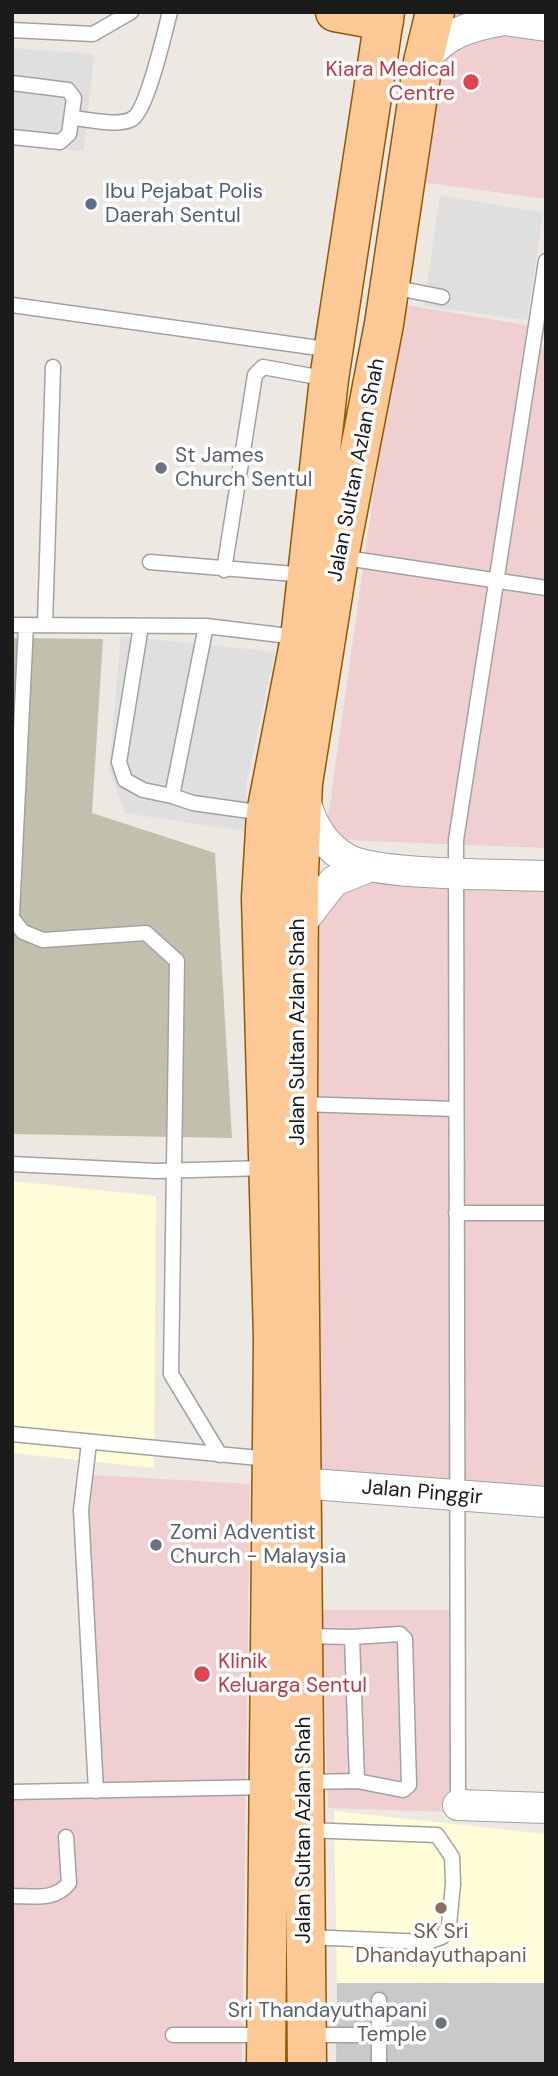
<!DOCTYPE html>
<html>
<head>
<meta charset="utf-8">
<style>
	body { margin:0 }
	#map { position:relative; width:558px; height:2076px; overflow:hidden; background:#ede8e1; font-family:"DM Sans",sans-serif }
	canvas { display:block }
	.frame { position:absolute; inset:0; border:14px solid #1b1b1b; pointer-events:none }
</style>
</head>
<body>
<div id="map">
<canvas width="558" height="2076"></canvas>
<div class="frame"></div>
</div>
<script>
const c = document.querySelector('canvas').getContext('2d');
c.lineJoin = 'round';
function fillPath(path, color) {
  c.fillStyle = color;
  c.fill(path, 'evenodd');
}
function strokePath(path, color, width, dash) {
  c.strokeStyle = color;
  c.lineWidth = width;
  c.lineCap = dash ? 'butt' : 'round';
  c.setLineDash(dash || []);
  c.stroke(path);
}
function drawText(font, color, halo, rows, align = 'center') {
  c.font = font + ' "DM Sans",sans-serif';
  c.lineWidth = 7;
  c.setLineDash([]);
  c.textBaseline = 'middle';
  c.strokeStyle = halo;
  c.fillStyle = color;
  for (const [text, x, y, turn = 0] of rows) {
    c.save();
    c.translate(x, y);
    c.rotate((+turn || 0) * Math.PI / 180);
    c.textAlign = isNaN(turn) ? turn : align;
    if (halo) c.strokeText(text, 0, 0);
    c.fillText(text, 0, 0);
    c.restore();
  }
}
fillPath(new Path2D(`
	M439 12H546V199L422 182Z
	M400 304 543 328 539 346 546 348V848L344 840 328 818Z
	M372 878 546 885V1492L316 1474 315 919 332 896Z
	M92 1475 250 1484 242 2064H12V1799L104 1797 87 1506Z
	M322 1610H452V1812L328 1808Z`), '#efcfd0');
fillPath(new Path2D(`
	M12 1181 156 1196 154 1468 12 1453Z
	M334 1811 546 1834V1983H337Z`), '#fffcd8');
fillPath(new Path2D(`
	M337 1983H546V2064H336Z`), '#c9c9c9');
fillPath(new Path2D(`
	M12 638 103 639 92 813 215 853 232 1138 12 1134Z`), '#c2c0ac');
fillPath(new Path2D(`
	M12 48 94 54 84 151 12 145Z
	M440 196 543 212 527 320 424 306Z
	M121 636 275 652 246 785 245 831 125 813 109 770Z`), '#dfdfdf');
const service = new Path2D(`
	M12 30 93 34 131 12
	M12 83 68 90 74 98 69 134 60 142 12 137
	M72 118C88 119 118 127 132 119 147 111 165 31 170 12
	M392 287 442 297
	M12 305 333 350
	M339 557 546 588
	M150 562 306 575
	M224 570 255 375 263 367 328 379
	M12 625 206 626 297 637
	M45 625 53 367
	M141 626 119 762 125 780 143 790 172 796 206 626
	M172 796 193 803 264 813
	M12 914 26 625
	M12 918 23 932 43 940 146 933 177 961 171 1374 220 1455
	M299 1104 455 1109
	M12 1164 156 1171 266 1168
	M456 1213H546
	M12 1434 269 1459
	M89 1443 81 1510 96 1791
	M306 1636 352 1637 357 1781
	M306 1782 357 1781 403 1790 409 1785 405 1639 400 1634 352 1637
	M12 1792 267 1787
	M458 1805 456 840 546 261
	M12 1896C34 1896 55 1901 69 1883L66 1837
	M306 1937 428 1942 442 1937 449 1925 453 1884 452 1857 437 1835 306 1830
	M173 2035H267
	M308 2035H379
	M379 2064V2000`);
const minor = new Path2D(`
	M488 13 504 20 546 26
	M423 62C444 33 470 26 504 20
	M305 799C311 824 324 846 347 859 378 876 504 874 546 876
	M299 926 334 881 369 867
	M299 1483 546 1502
	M458 1805 546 1808`);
const primary = new Path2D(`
	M335 12 384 21
	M266 2064 273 1338 261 898 266 813 300 638 329 379 385 12
	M307 2064 298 1104 299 872 303 783 339 557 384 324 423 62 435 12`);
strokePath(service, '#a2a2a2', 17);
strokePath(minor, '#a2a2a2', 32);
strokePath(primary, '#935800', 41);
strokePath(service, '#fff', 14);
strokePath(minor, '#fff', 30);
strokePath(primary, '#fcc996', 38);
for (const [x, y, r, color] of [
	[471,82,9,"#e0444e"],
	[91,204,7,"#5c6f8a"],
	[161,468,7,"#6b7280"],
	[156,1545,7,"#6b7280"],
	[202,1674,9,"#e0444e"],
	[441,1908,7,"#8d6e63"],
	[441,2023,7,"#6b7280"]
]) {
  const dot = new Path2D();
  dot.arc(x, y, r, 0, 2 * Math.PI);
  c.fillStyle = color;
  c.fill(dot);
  strokePath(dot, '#fff', 2.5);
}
drawText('21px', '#be3a42', '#fff', [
	["Kiara Medical",455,70],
	["Centre",455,94],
	["Klinik",218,1662,"left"],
	["Keluarga Sentul",218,1686,"left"]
], 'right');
drawText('21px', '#4e5e75', '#fff', [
	["Ibu Pejabat Polis",105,192],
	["Daerah Sentul",105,216]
], 'left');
drawText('21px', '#5b616d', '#fff', [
	["St James",175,456],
	["Church Sentul",175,480],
	["Zomi Adventist",170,1533],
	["Church - Malaysia",170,1557],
	["Sri Thandayuthapani",427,2011,"right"],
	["Temple",427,2035,"right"]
], 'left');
drawText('21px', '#1b1b1b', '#fff', [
	["Jalan Sultan Azlan Shah",357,470,-79],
	["Jalan Sultan Azlan Shah",298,1032,-90],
	["Jalan Pinggir",422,1493,5],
	["Jalan Sultan Azlan Shah",304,1830,-90]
]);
drawText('21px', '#785e54', '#fff', [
	["SK Sri",441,1932],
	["Dhandayuthapani",441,1956]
]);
</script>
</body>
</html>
